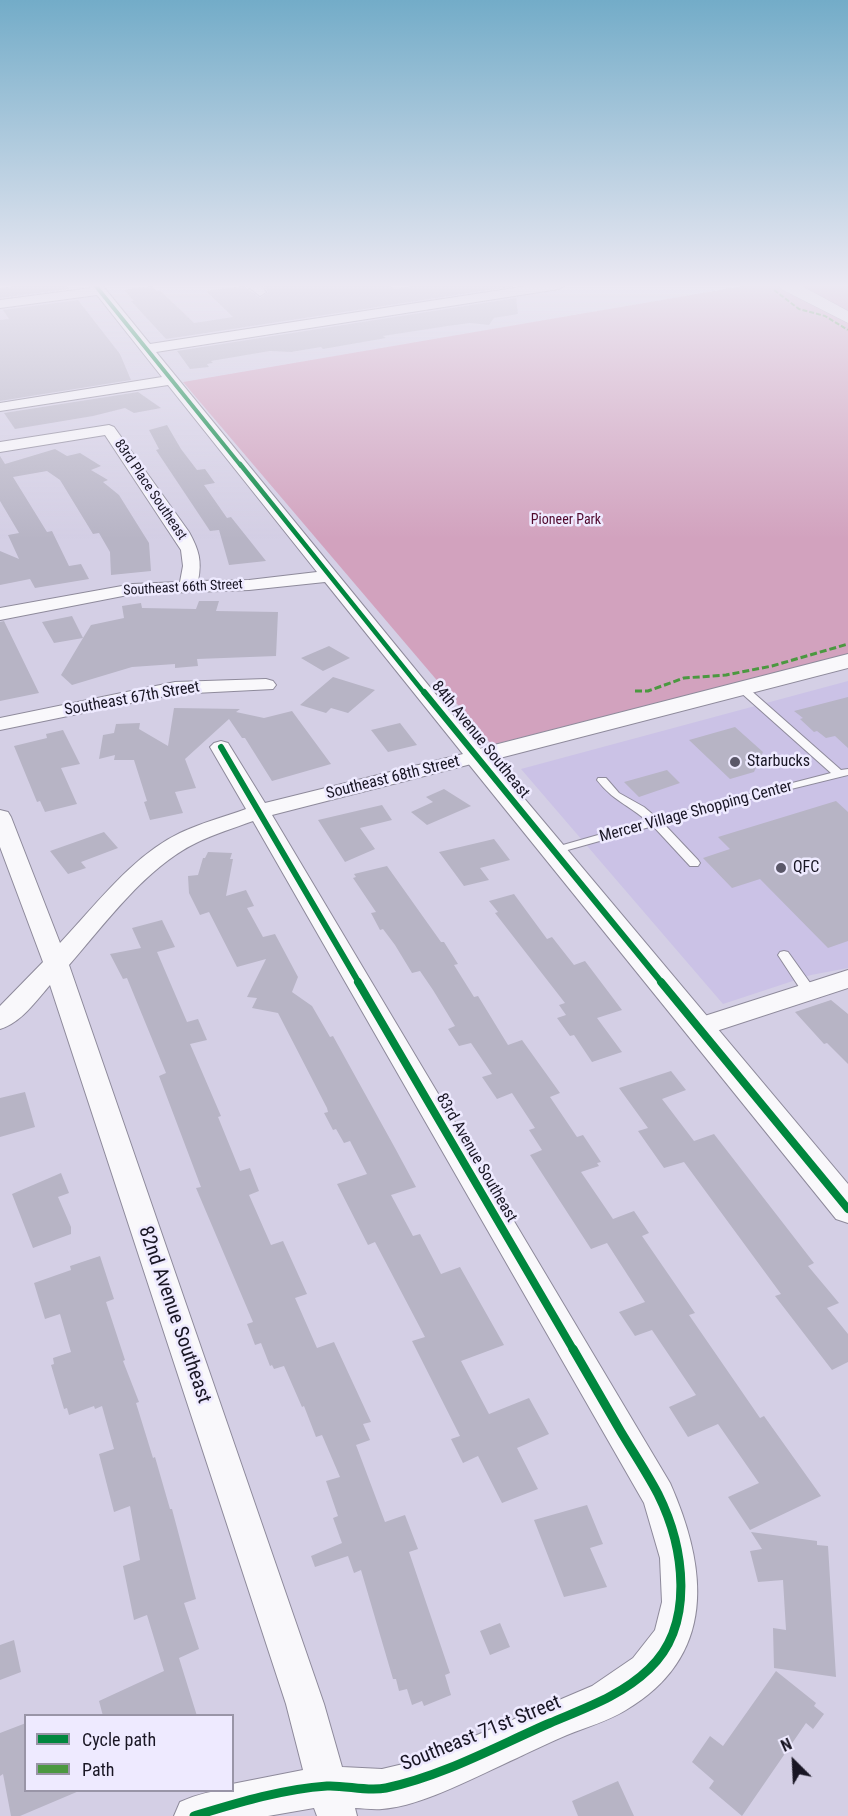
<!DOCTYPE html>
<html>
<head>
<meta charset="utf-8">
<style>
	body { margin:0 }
	#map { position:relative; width:848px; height:1816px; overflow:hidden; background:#d4cfe5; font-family:"Roboto Condensed",sans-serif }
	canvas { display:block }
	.legend { position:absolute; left:24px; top:1714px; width:210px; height:78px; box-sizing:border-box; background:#eeeaff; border:2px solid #9995a7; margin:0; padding:8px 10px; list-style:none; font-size:18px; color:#191624 }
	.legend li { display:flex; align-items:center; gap:12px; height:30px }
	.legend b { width:30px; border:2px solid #9995a7 }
	.north { position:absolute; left:764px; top:1732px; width:60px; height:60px; -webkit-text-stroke:4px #eeeaff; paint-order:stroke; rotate:336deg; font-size:16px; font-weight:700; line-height:24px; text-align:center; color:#191624 }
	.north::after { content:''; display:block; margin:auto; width:21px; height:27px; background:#191624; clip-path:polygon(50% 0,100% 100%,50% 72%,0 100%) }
</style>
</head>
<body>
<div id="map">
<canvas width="848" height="1816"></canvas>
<ul class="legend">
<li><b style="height:8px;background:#00873e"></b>Cycle path</li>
<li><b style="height:8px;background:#4b9840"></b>Path</li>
</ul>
<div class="north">N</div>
</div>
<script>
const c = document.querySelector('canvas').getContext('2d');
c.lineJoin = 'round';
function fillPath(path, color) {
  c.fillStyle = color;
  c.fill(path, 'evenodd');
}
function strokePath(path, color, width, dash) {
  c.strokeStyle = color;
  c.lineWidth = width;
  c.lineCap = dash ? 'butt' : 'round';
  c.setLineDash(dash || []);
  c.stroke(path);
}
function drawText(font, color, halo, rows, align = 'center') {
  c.font = font + ' "Roboto Condensed",sans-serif';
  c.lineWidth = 5;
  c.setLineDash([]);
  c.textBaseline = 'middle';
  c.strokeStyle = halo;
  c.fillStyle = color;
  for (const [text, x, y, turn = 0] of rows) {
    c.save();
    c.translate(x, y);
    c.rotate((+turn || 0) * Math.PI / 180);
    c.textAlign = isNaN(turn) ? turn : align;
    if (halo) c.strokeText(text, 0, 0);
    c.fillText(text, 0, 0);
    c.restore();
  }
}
fillPath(new Path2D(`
	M848 681V968L811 975 723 1004 521 769Z`), '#cbc2e6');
fillPath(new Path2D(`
	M749 285H848V654L492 745 183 382Z`), '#d2a2be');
fillPath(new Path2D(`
	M24 285H66L69 289 0 298V288Z
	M263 285H389L394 289 419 285 516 286 166 339 131 301H134L124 290 152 286 157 291H161L194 323 233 317 206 291 244 286 260 298 268 292Z
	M516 298 518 314 494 318 489 325 470 323 448 326 383 336 386 338 323 349 321 347 291 352 270 351 211 361 213 363 207 364 209 367 190 369 177 351Z
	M78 300 120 354 131 380 0 401V320L9 319 3 310Z
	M138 392 161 408 134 413 125 408 93 416 15 429 4 413Z
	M167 425 181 449 197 470 205 469 215 483 204 485 227 518 231 517 266 561 229 565 219 530 210 531 156 450 159 449 149 430Z
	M55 449 67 456 80 453 101 466 91 470 108 480 103 482 119 495 149 543 151 571 111 575 110 552 99 533 93 534 60 480 47 471 13 477 47 532 52 531 69 566 81 564 89 579 35 588 30 579 0 585V551L19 559 8 535 19 533 0 501V456L5 464Z
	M199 601H219L216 611 278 612 276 656 197 659 198 666 175 668V664L132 667 72 685 61 675 83 638 54 643 42 622 72 616 83 638 91 625 124 618 122 606 141 603 142 608 196 609Z
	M4 621 39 693 0 701V622Z
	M329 646 350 658 323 671 301 658Z
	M333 677 375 690 348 713 331 708 326 713 300 705Z
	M848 697V748L835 736 826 738 817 731 814 732 800 719 803 718 794 711Z
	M174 708 240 709 236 712 264 718 292 711 331 764 272 781 245 738H242L229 719 185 759 196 788 175 792 183 813 150 820 144 802 147 801 134 760H114L115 755 99 759 103 735 114 733 116 724 140 723 139 729 168 746Z
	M400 723 417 745 388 752 371 730Z
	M735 727 763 752 754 772 730 779 689 740Z
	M63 730 80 764 61 768 77 804 45 812 40 801 37 802 14 746 47 738 46 734Z
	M667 770 680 783 639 797 624 782Z
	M444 789 471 806 427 825 411 812 433 802 426 797Z
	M836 801 848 812V941L828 948 760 879 732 888 703 858 730 849 718 837Z
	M382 805 392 820 360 828 375 849 345 862 318 820Z
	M104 832 118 848 81 862 86 868 68 874 50 851Z
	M494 839 510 860 480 868 489 880 464 886 439 852Z
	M208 852 232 853 230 859H233L226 896 246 890 254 906 247 908 263 937 275 934 298 977 292 992 312 1006 330 1037 333 1036 395 1148 416 1187 391 1195 413 1236 420 1234 441 1274 460 1267 504 1345 461 1361 489 1414 529 1398 549 1434 517 1448 538 1489 502 1503 478 1456 463 1463 451 1439 460 1436 412 1341 425 1337 375 1242 368 1245 337 1184 367 1174 350 1141 344 1143 336 1129 333 1130 324 1113 328 1112 327 1108 278 1013 252 1008 257 998 247 997 266 959 237 967 209 912 200 915 189 893 188 876 198 875 203 858H205Z
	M387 866 441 942H444L458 964 454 965 474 997 478 996 508 1045 522 1040 560 1093 550 1097 577 1137 583 1135 601 1162 597 1163 599 1166 581 1172 613 1219 634 1211 649 1233 642 1236 695 1313 689 1315 760 1418 764 1416 821 1496 750 1530 728 1497 759 1483 718 1424 688 1437 669 1407 696 1395 652 1330 635 1336 619 1312 645 1302 607 1243 591 1249 530 1155 542 1150 529 1130 535 1128 512 1093 497 1099 482 1077 492 1074 471 1043 459 1046 448 1029 455 1026 433 990 420 971 412 973 395 945 383 929 380 930 371 913 376 912 353 878 356 877 354 874Z
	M514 894 547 939 552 937 574 965 585 961 622 1010 597 1018 622 1052 592 1062 574 1035 570 1036 557 1018 566 1015 559 1005 565 1003 495 913 498 912 489 901Z
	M162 920 175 947 157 952 187 1022 198 1019 207 1040 190 1044 221 1116 218 1117 240 1171 250 1168 259 1191 249 1195 271 1245 283 1241 307 1294 295 1298 317 1348 334 1342 371 1422 363 1424 370 1440 356 1445 385 1522 405 1515 418 1549 409 1552 450 1673 445 1675 451 1695 424 1706 422 1701 412 1705 407 1689 399 1691 396 1679H393L361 1570 354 1573 348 1556 315 1567 311 1556 342 1543 333 1518 338 1516 326 1481 340 1477 322 1435 316 1437 304 1406 302 1407 284 1366 274 1369 272 1365 270 1366 261 1343 255 1345 247 1324 253 1322 196 1188 201 1187 159 1076 166 1073 127 978 123 979 110 954 141 948 132 928Z
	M831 1000 848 1014V1064L827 1043 824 1044 795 1012Z
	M671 1071 686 1090 662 1099 694 1141 714 1134 814 1263 808 1266 839 1303 827 1308 848 1334V1362L832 1370 775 1296 781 1294 684 1162 664 1168 638 1131 648 1128 619 1088Z
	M25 1092 35 1127 0 1137V1098Z
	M61 1173 69 1193 58 1197 71 1227V1234L33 1248 12 1194Z
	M100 1256 114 1299 106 1302 125 1360 123 1361 139 1402 136 1403 153 1458 155 1457 170 1509H172L196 1599 184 1603 199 1649 179 1658 197 1716H103L99 1701 164 1671 147 1615 134 1620 123 1566 140 1560 130 1506 114 1512 99 1454 114 1449 102 1406 95 1409 94 1406 69 1415 67 1408 64 1409 51 1365 54 1364 53 1358 71 1352 60 1314 45 1319 34 1283 71 1270 70 1266Z
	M587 1505 603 1544 590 1548 607 1587 564 1597 534 1520Z
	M751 1532 817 1541V1545L828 1546 836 1677 774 1668 773 1628 786 1630 783 1580 758 1582 750 1551 762 1549Z
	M500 1623 510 1647 490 1655 480 1631Z
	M14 1640 21 1672 0 1680V1645Z
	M776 1671 816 1703 814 1706 824 1714 813 1729 806 1723 742 1816 709 1788 714 1781 692 1762 710 1736 723 1746Z
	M26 1723V1791H79L20 1816H11L3 1774 0 1776V1733Z
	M618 1781 634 1816H578L572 1801Z`), '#b7b4c5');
const service = new Path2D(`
	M743 686 747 687 841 770 848 769V775L730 804 663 823 698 860 700 863 698 866H690L653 826 557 853H549L547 851 549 849 647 821C629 805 612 800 597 780L598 778H606L619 793 644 807 657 818 831 773 739 691V687Z
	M784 951 788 952 813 987 814 990 813 993H803L780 958 778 955 780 952Z`);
const minor = new Path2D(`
	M89 285H102L150 344 534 285H565L559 289 156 352 487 757 483 761 272 815 670 1483C708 1569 717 1656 626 1710 608 1721 587 1727 567 1735 550 1742 534 1750 517 1758 479 1775 423 1806 382 1809 373 1810 363 1808 355 1808L357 1816H317L314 1808 268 1816H174L180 1802C198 1794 213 1790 232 1790V1784L303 1770 286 1704 50 985C36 1001 21 1023 0 1029V1006L43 962 0 847V810L8 812 11 817 60 943C96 905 132 856 180 833 201 823 224 817 246 809L210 747 214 743 221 741 228 743 265 803 463 754 325 582 249 590 133 594 0 620V608L133 584 180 582 183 566 181 550 105 435 0 452V442L109 425 114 427 189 532C199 550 202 561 198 581L249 580 317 572 168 385 0 411V403L162 377 97 295 0 308V300L91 288ZM253 821 644 1503 660 1558 662 1602 655 1630 633 1658 592 1686 416 1761 382 1769 342 1767 324 1704 69 965C105 924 146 867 196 843 214 834 234 828 253 821Z
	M246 285H260L266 292 260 296Z
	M266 679 273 681 276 685 273 689 175 694 0 730V718L175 682Z
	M848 970V988L698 1037 689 1035 685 1028 689 1021Z`);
const tertiary = new Path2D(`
	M848 654V668L492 760 848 1184V1223L836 1219 463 757 467 752Z`);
const secondary = new Path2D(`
	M779 285H800L848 311V323L781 289Z`);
strokePath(service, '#8e8a9b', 2);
strokePath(minor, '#8e8a9b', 2);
strokePath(tertiary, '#8e8a9b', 2);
strokePath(secondary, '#8e8a9b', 1);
fillPath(service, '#f9f8fb');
fillPath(minor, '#f9f8fb');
fillPath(tertiary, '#f9f8fb');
fillPath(secondary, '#efefee');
strokePath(new Path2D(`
	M774 290 799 309 825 316 848 330`), '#4b9840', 2, [5, 2]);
strokePath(new Path2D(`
	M635 691H648L684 678 726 675 772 666 848 644`), '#4b9840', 3, [7, 3]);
strokePath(new Path2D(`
	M95 285 241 466`), '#00873e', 4);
strokePath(new Path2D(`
	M240 464 425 694`), '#00873e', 4.5);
strokePath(new Path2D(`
	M424 692 662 983
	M221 747 359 983`), '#00873e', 6);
strokePath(new Path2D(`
	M358 982 574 1351
	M661 982 848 1209`), '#00873e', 8);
strokePath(new Path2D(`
	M194 1816C237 1803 282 1789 327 1786 346 1785 367 1792 386 1788 443 1776 497 1746 550 1723 585 1708 621 1696 649 1669 696 1625 684 1546 658 1494 647 1473 633 1452 621 1432 605 1404 589 1377 573 1349`), '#00873e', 9);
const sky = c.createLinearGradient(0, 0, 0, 539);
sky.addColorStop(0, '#73acc8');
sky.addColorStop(0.53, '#ece9f3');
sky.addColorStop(1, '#ece9f300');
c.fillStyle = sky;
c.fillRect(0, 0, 848, 539);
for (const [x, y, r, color] of [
	[735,762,6,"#5a5768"],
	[781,868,6,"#5a5768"]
]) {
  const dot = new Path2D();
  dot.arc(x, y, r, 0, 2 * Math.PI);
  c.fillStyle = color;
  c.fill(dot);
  strokePath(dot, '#eeeaff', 2);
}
drawText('14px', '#191624', '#eeeaff', [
	["83rd Place Southeast",150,490,56],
	["Southeast 66th Street",183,588,-3]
]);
drawText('14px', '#50092d', '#eeeaff', [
	["Pioneer Park",566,520]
]);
drawText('16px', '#191624', '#eeeaff', [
	["Southeast 67th Street",132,699,-10],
	["84th Avenue Southeast",480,740,51],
	["Southeast 68th Street",393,778,-14],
	["Mercer Village Shopping Center",696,812,-15],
	["83rd Avenue Southeast",476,1158,60]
]);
drawText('16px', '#191624', '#eeeaff', [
	["Starbucks",747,762],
	["QFC",793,868]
], 'left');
drawText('20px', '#191624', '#eeeaff', [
	["82nd Avenue Southeast",174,1315,71],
	["Southeast 71st Street",481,1734,-22]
]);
</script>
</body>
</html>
